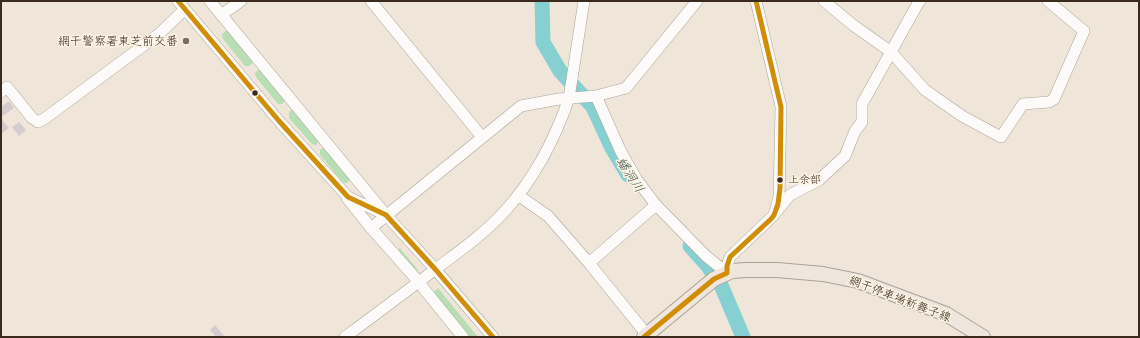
<!DOCTYPE html>
<html>
<head>
<meta charset="utf-8">
<style>
	body { margin:0 }
	#map { position:relative; width:1140px; height:338px; overflow:hidden; background:#efe6d9; font-family:Mali,sans-serif }
	canvas { display:block }
	.frame { position:absolute; inset:0; border:2px solid #3b2a1e; pointer-events:none }
</style>
</head>
<body>
<div id="map">
<canvas width="1140" height="338"></canvas>
<div class="frame"></div>
</div>
<script>
const c = document.querySelector('canvas').getContext('2d');
c.lineJoin = 'round';
function fillPath(path, color) {
  c.fillStyle = color;
  c.fill(path, 'evenodd');
}
function strokePath(path, color, width, dash) {
  c.strokeStyle = color;
  c.lineWidth = width;
  c.lineCap = dash ? 'butt' : 'round';
  c.setLineDash(dash || []);
  c.stroke(path);
}
function drawText(font, color, halo, rows, align = 'center') {
  c.font = font + ' Mali,"Klee One",sans-serif';
  c.lineWidth = 3;
  c.setLineDash([]);
  c.textBaseline = 'middle';
  c.strokeStyle = halo;
  c.fillStyle = color;
  for (const [text, x, y, turn = 0] of rows) {
    c.save();
    c.translate(x, y);
    c.rotate((+turn || 0) * Math.PI / 180);
    c.textAlign = isNaN(turn) ? turn : align;
    if (halo) c.strokeText(text, 0, 0);
    c.fillText(text, 0, 0);
    c.restore();
  }
}
fillPath(new Path2D(`
	M225 31H229L253 61 252 64 249 66H245L223 39 222 35Z
	M259 69 286 100 282 104H278L256 77 255 73Z
	M293 109 319 141 316 145H314L310 142 289 118V112Z
	M324 147 350 179 347 183H345L341 180 320 155V150Z
	M400 248 418 270 414 274 395 252Z
	M438 288 478 337H462L429 296Z`), '#b8deb4');
strokePath(new Path2D(`
	M542 1 543 42 560 71 593 107 612 148 628 175
	M690 246 707 265 721 285 743 337`), '#87d0d2', 15);
fillPath(new Path2D(`
	M9 101 14 108 1 117V107Z
	M1 118 9 128 1 134Z
	M19 122 26 130 19 136 12 127Z
	M215 325 225 337H216L210 330Z`), '#d5cccf');
const minor = new Path2D(`
	M178 1 279 121 348 197 384 214
	M210 1 386 215 435 269 493 337
	M371 1 482 137
	M824 1 853 25 891 52 925 90 962 116 1001 137 1023 104 1049 102 1054 99 1084 31 1048 1
	M221 15 241 1
	M1 92 7 87 32 118 38 122 44 119 159 34 185 9
	M596 96 621 152 637 180 656 205 706 256 727 273
	M518 195 548 216 589 263 647 335
	M347 198 371 228 411 273 463 337
	M777 211 790 195 819 180 845 156 855 131 862 122V104L917 5 920 1
	M371 228 521 106 559 99 596 96 626 88 697 1
	M589 263 656 205
	M727 273V266L730 257 774 215 779 197 781 107 756 1
	M345 337C376 314 407 291 437 268 461 250 485 233 505 211 534 179 555 139 569 98L584 1`);
const major = new Path2D(`
	M644 337 714 279 732 271 745 270H777L823 274 858 281 946 314 983 337`);
strokePath(minor, '#aaa39a', 12);
strokePath(major, '#aaa39a', 16);
strokePath(minor, '#fdfbf9', 11);
strokePath(major, '#efe6de', 14);
strokePath(new Path2D(`
	M178 1 279 121 348 197 386 215 435 269 493 337
	M644 337 714 279 727 273V266L730 257 771 219 774 215 778 204 780 188 781 107 756 1`), '#d18d06', 5);
for (const [x, y, r, color] of [
	[186,41,4,"#7a6c5f"],
	[255,93,3.5,"#3b2a1e"],
	[780,180,3.5,"#3b2a1e"]
]) {
  const dot = new Path2D();
  dot.arc(x, y, r, 0, 2 * Math.PI);
  c.fillStyle = color;
  c.fill(dot);
  strokePath(dot, '#fcf5e5', 1.5);
}
drawText('11px', '#3b2a1e', '#fcf5e5', [
	["上余部",788,180]
], 'left');
drawText('12px', '#3b2a1e', '#fcf5e5', [
	["網干警察署東芝前交番",178,41]
], 'right');
drawText('12px', '#3b2a1e', '#fcf5e5', [
	["網干停車場新舞子線",900,299,21]
]);
drawText('italic 13px', '#445953', '#fcf5e5', [
	["蟠洞川",630,175,57]
]);
</script>
</body>
</html>
